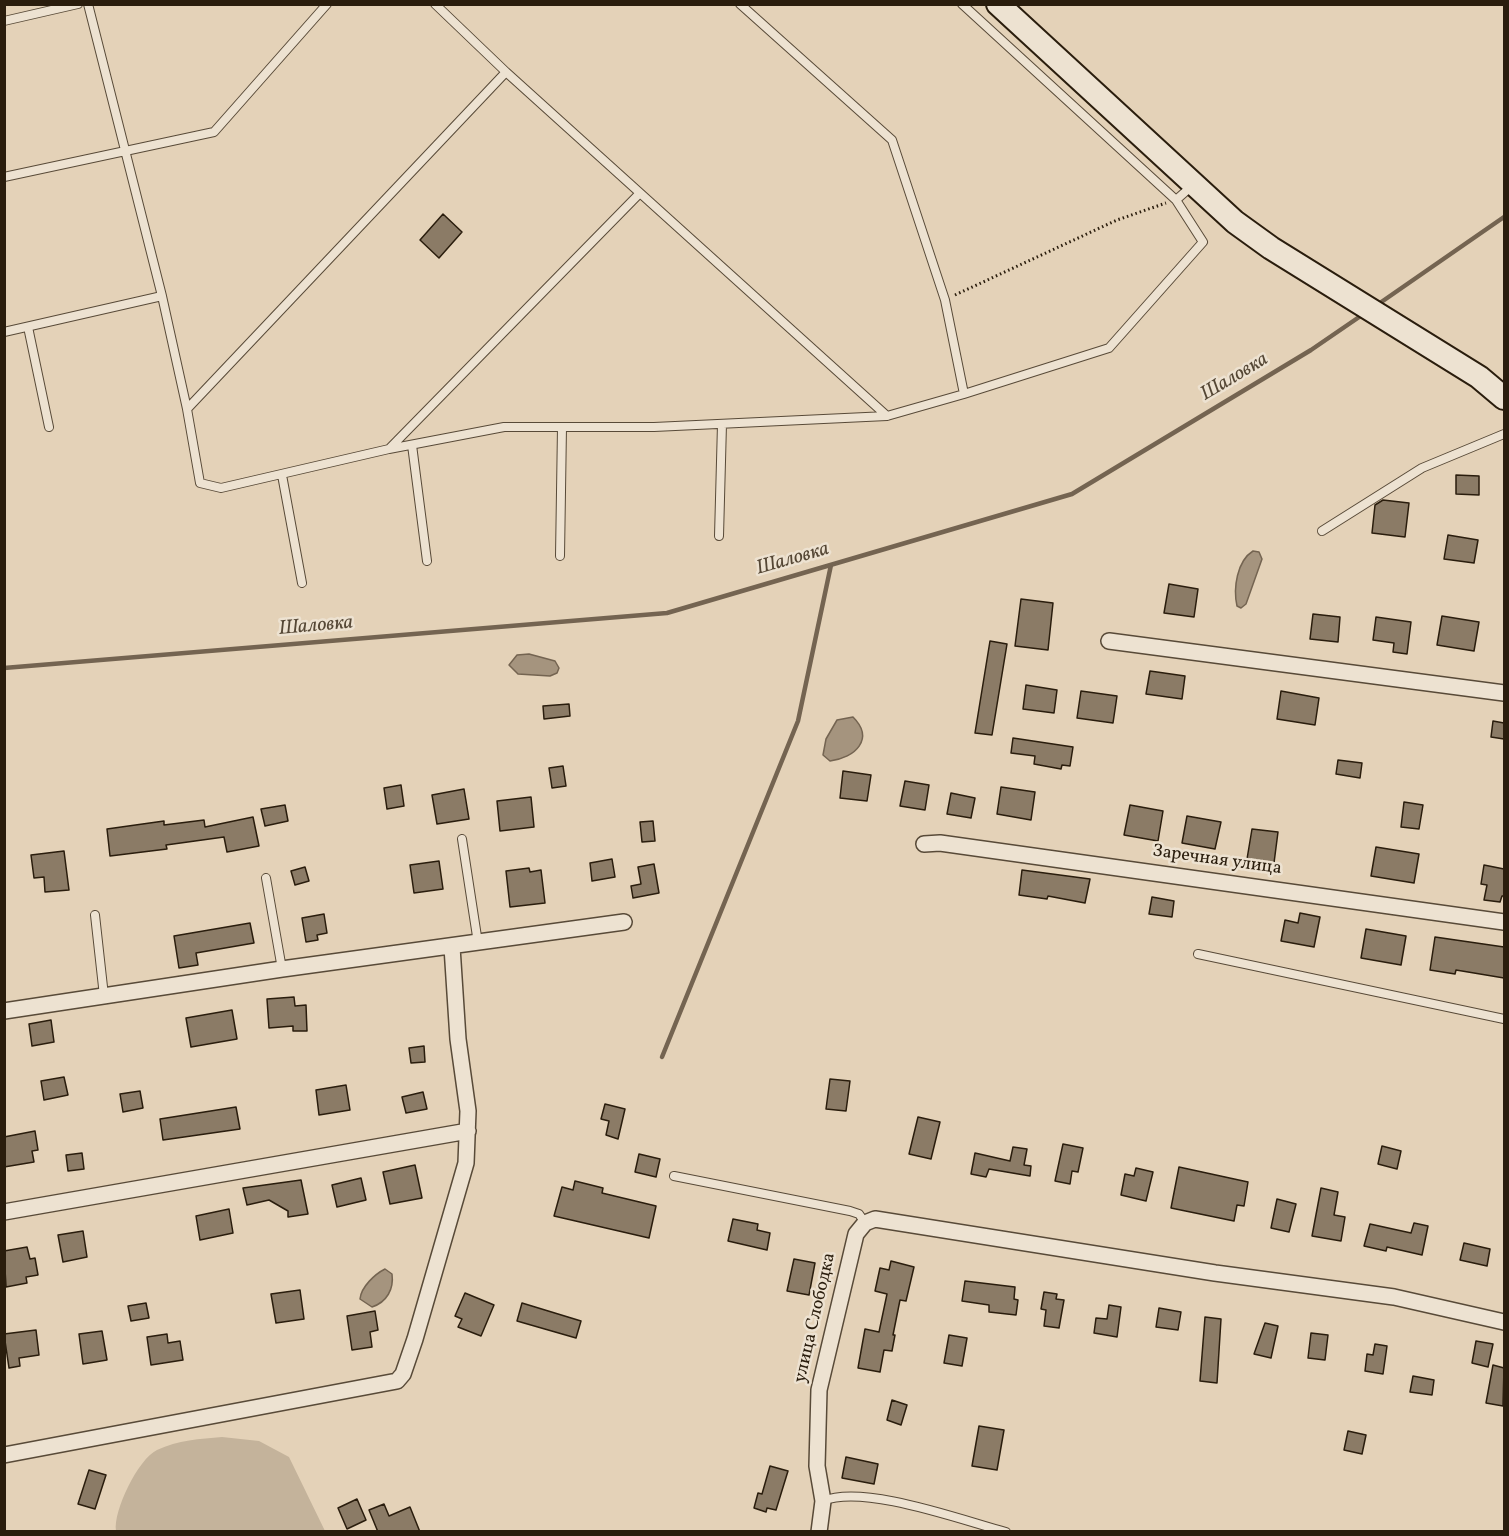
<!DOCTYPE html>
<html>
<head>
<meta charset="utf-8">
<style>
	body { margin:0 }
	#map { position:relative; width:1509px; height:1536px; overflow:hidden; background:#e4d2b8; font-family:Vollkorn,serif }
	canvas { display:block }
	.frame { position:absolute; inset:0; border:6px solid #2a1d0d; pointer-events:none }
</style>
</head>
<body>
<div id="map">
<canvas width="1509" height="1536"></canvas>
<div class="frame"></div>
</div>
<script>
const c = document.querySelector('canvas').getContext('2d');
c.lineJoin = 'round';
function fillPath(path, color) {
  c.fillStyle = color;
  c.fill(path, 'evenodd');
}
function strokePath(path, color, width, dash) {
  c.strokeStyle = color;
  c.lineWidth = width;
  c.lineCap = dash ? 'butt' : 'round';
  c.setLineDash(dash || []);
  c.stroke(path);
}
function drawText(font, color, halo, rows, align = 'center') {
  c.font = font + ' Vollkorn,serif';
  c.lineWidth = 5;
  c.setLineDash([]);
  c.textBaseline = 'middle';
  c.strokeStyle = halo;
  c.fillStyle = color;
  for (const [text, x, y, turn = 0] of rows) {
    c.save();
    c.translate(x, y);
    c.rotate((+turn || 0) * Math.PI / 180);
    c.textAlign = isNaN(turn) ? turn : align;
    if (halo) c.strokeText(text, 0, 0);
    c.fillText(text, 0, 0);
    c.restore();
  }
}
fillPath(new Path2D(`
	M222 1437 259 1441 289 1457 325 1531H116C113 1511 138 1459 157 1450 178 1440 200 1439 222 1437Z`), '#c4b39b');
const water = new Path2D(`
	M1253 551 1259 552 1262 559 1246 604 1241 608 1237 606C1233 588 1237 561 1253 551Z
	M529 654 555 661 559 668 557 673 550 676 518 674 509 665 517 655Z
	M853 717C875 739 855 758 830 761L823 755 826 739 837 720Z
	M385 1269 392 1274C394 1289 387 1302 372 1307L360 1299C361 1287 375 1274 385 1269Z`);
fillPath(water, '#a5947e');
strokePath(water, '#746451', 1.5);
strokePath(new Path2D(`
	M1377 305 1504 217
	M4 668 667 613 1072 494 1311 350 1365 313
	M662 1057 798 721 831 565`), '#746451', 4.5);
const building = new Path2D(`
	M443 214 462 232 439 258 420 240Z
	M1456 475 1479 476V495L1456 494Z
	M1383 500 1409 503 1405 537 1372 533 1375 505Z
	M1448 535 1478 540 1474 563 1444 559Z
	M1169 584 1198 589 1194 617 1164 613Z
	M1021 599 1053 603 1048 650 1015 646Z
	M1313 614 1340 617 1338 642 1310 639Z
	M1442 616 1479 622 1474 651 1437 645Z
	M1376 617 1411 622 1407 654 1393 652 1394 643 1373 640Z
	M990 641 1007 644 992 735 975 733Z
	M1150 671 1185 676 1182 699 1146 694Z
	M1026 685 1057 690 1054 713 1023 709Z
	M1081 691 1117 696 1113 723 1077 718Z
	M1281 691 1319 698 1315 725 1277 719Z
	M569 704 570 716 544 719 543 706Z
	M1493 721 1504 723V739L1491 737Z
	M1013 738 1073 747 1070 766 1062 765 1061 769 1034 764 1035 756 1011 753Z
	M1338 760 1362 763 1360 778 1336 774Z
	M563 766 566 786 552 788 549 768Z
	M843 771 871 775 867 801 840 798Z
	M905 781 929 785 925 810 900 806Z
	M401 785 404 806 387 809 384 788Z
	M1001 787 1035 792 1031 820 997 814Z
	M464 789 469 819 437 824 432 795Z
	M951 793 975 798 971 818 947 814Z
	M531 797 534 827 500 831 497 801Z
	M1404 802 1423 805 1419 829 1401 827Z
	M285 805 288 821 265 826 261 809Z
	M1130 805 1163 811 1158 841 1124 835Z
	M1187 816 1221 822 1215 849 1182 843Z
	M253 817 259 846 227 852 224 837 166 845 167 849 110 856 107 829 164 821V825L204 820 205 827Z
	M653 821 655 841 642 842 640 822Z
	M1252 829 1278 832 1274 863 1247 859Z
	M1376 847 1419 854 1414 883 1371 876Z
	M64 851 69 890 45 892 44 877 34 878 31 855Z
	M612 859 615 877 592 881 590 863Z
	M439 861 443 889 414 893 410 865Z
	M654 864 659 893 633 898 631 886 641 884 638 867Z
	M1484 865 1504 869V896H1502L1500 902 1484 900 1487 885 1481 884Z
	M305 867 309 881 295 885 291 871Z
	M529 868 530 872 541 870 545 903 510 907 506 871Z
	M1022 870 1090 879 1085 903 1048 896 1047 899 1019 895Z
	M1152 897 1174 901 1172 917 1149 914Z
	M1300 913 1320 917 1314 947 1281 941 1285 920 1298 923Z
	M324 914 327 933 317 935 318 940 306 942 302 918Z
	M250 923 254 943 196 953 198 965 179 968 174 936Z
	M1366 929 1406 936 1401 965 1361 958Z
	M1435 937 1504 947V978L1456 970 1455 974 1430 970Z
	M294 997 295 1006 306 1005 307 1031H293V1026L269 1028 267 999Z
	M232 1010 237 1039 191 1047 186 1018Z
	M51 1020 54 1042 32 1046 29 1024Z
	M424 1046 425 1062 411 1063 409 1048Z
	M64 1077 68 1095 44 1100 41 1081Z
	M830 1079 850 1081 846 1111 826 1109Z
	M346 1085 350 1110 319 1115 316 1090Z
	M140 1091 143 1108 123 1112 120 1094Z
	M423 1092 427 1109 406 1113 402 1097Z
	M605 1104 625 1109 618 1139 606 1135 609 1121 601 1119Z
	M236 1107 240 1129 163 1140 160 1119Z
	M918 1117 940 1122 931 1159 909 1154Z
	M35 1131 38 1150 32 1151 34 1162 4 1167V1137Z
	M1063 1144 1083 1148 1078 1172 1072 1171 1070 1184 1055 1181Z
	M1382 1146 1401 1151 1397 1169 1378 1164Z
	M1013 1147 1027 1149 1024 1165 1031 1166 1030 1176 989 1169 986 1177 971 1174 975 1153 1010 1161Z
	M82 1153 84 1169 68 1171 66 1155Z
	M639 1154 660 1159 656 1177 635 1172Z
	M415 1165 422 1198 390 1204 383 1172Z
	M1179 1167 1248 1182 1244 1206 1237 1205 1234 1221 1171 1208Z
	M1136 1168 1153 1172 1146 1201 1121 1195 1125 1174 1134 1176Z
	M361 1178 366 1200 337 1207 332 1185Z
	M301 1180 308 1214 288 1217V1211L269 1200 247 1205 243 1188Z
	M575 1181 603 1188 602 1193 656 1206 649 1238 554 1216 562 1187 573 1190Z
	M1321 1188 1338 1192 1334 1215 1345 1217 1341 1241 1312 1236Z
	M1277 1199 1296 1204 1289 1232 1271 1228Z
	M229 1209 233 1233 200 1240 196 1216Z
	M733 1219 758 1224 757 1230 770 1233 767 1250 728 1241Z
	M1414 1223 1428 1226 1422 1255 1387 1247 1386 1251 1364 1246 1370 1224 1411 1233Z
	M83 1231 87 1257 63 1262 58 1235Z
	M1464 1243 1490 1249 1487 1266 1460 1260Z
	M27 1247 30 1259 35 1258 38 1275 26 1277 27 1283 6 1287 4 1251Z
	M794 1259 815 1263 809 1295 787 1291Z
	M891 1261 914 1267 906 1301 900 1300 893 1335H895L892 1351 884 1350 880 1372 858 1368 865 1329 879 1332 887 1294 875 1291 880 1268 889 1270Z
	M965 1281 1015 1287 1014 1299 1018 1300 1016 1315 989 1312V1305L962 1301Z
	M300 1290 304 1319 276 1323 271 1294Z
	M1044 1292 1057 1294 1056 1299 1064 1300 1059 1328 1044 1326 1046 1310 1041 1309Z
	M465 1293 494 1305 481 1336 458 1327 462 1319 455 1316Z
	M146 1303 149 1318 131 1321 128 1306Z
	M522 1303 581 1321 576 1338 517 1321Z
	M1109 1305 1121 1307 1117 1337 1094 1333 1096 1318 1107 1319Z
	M1159 1308 1181 1312 1178 1330 1156 1327Z
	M375 1311 378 1330 370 1332 372 1347 352 1350 347 1316Z
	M1205 1317 1221 1319 1217 1383 1200 1381Z
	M1265 1323 1278 1326 1271 1358 1254 1354Z
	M36 1330 39 1355 19 1358 20 1366 9 1368 4 1334Z
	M102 1331 107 1360 83 1364 79 1334Z
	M1311 1333 1328 1335 1325 1360 1308 1358Z
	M167 1334 168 1343 180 1341 183 1360 151 1365 147 1337Z
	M949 1335 967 1338 962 1366 944 1363Z
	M1476 1341 1493 1344 1488 1367 1472 1363Z
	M1375 1344 1387 1346 1383 1374 1365 1371 1367 1354 1373 1355Z
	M1493 1365 1504 1368 1503 1406 1486 1403Z
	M1413 1376 1434 1380 1432 1395 1410 1392Z
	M892 1400 907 1405 901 1425 887 1420Z
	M979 1426 1004 1430 997 1470 972 1466Z
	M1348 1431 1366 1435 1362 1454 1344 1450Z
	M846 1457 878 1464 874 1484 842 1478Z
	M770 1466 788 1471 776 1510 767 1508 766 1512 754 1508 758 1493 762 1494Z
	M89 1470 106 1475 95 1509 78 1504Z
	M357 1499 366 1520 347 1529 338 1508Z
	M384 1504 389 1516 410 1507 420 1532H378L369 1510Z`);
fillPath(building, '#8b7b66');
strokePath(building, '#2a1d0d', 1.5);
const lane = new Path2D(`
	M88 4 162 296 187 409 506 72 435 4
	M962 4 1176 200 1203 242 1109 348 964 394
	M4 21 78 4
	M506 72 887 416 964 394 945 300 892 140 740 4
	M4 177 214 132 327 4
	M1176 200 1193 185
	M28 327 49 427
	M4 332 162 296
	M187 409 200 483 221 488 389 449 504 427H654L887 416
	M412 445 427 561
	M389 449 640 193
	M282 475 302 583
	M1322 531 1422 468 1504 434
	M719 536 722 424
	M560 556 562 427
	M462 839 478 943
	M266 878 282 969
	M95 915 104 996
	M1198 954 1504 1019
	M674 1176 850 1211 859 1214 865 1223
	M823 1501C864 1484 961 1520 1006 1532`);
const street = new Path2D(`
	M1109 641 1504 693
	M924 844 940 843 1504 922
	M4 1011 282 969 624 922
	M4 1212 468 1131
	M4 1455 397 1381 403 1374 415 1339 466 1163 468 1111 458 1039 452 947
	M819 1532 823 1501 817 1466 819 1390 856 1234 865 1223 875 1219 1215 1273 1394 1297 1504 1322`);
const secondary = new Path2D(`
	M998 4 1235 222 1271 248 1479 377 1504 398`);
strokePath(lane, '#584a38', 10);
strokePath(street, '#584a38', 18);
strokePath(secondary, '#2a1d0d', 26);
strokePath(new Path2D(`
	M955 295 1117 220 1166 203`), '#2a1d0d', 3, [1.5, 3]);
strokePath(lane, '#ede2d1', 8);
strokePath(street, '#ede2d1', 15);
strokePath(secondary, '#ede2d1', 22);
drawText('18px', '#2a1d0d', '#ede2d1', [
	["Заречная улица",1217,861,8],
	["улица Слободка",816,1318,-77]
]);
drawText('italic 20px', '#554735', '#ede2d1', [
	["Шаловка",1235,378,-31],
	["Шаловка",793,560,-16],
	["Шаловка",316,627,-5]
]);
</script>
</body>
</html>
